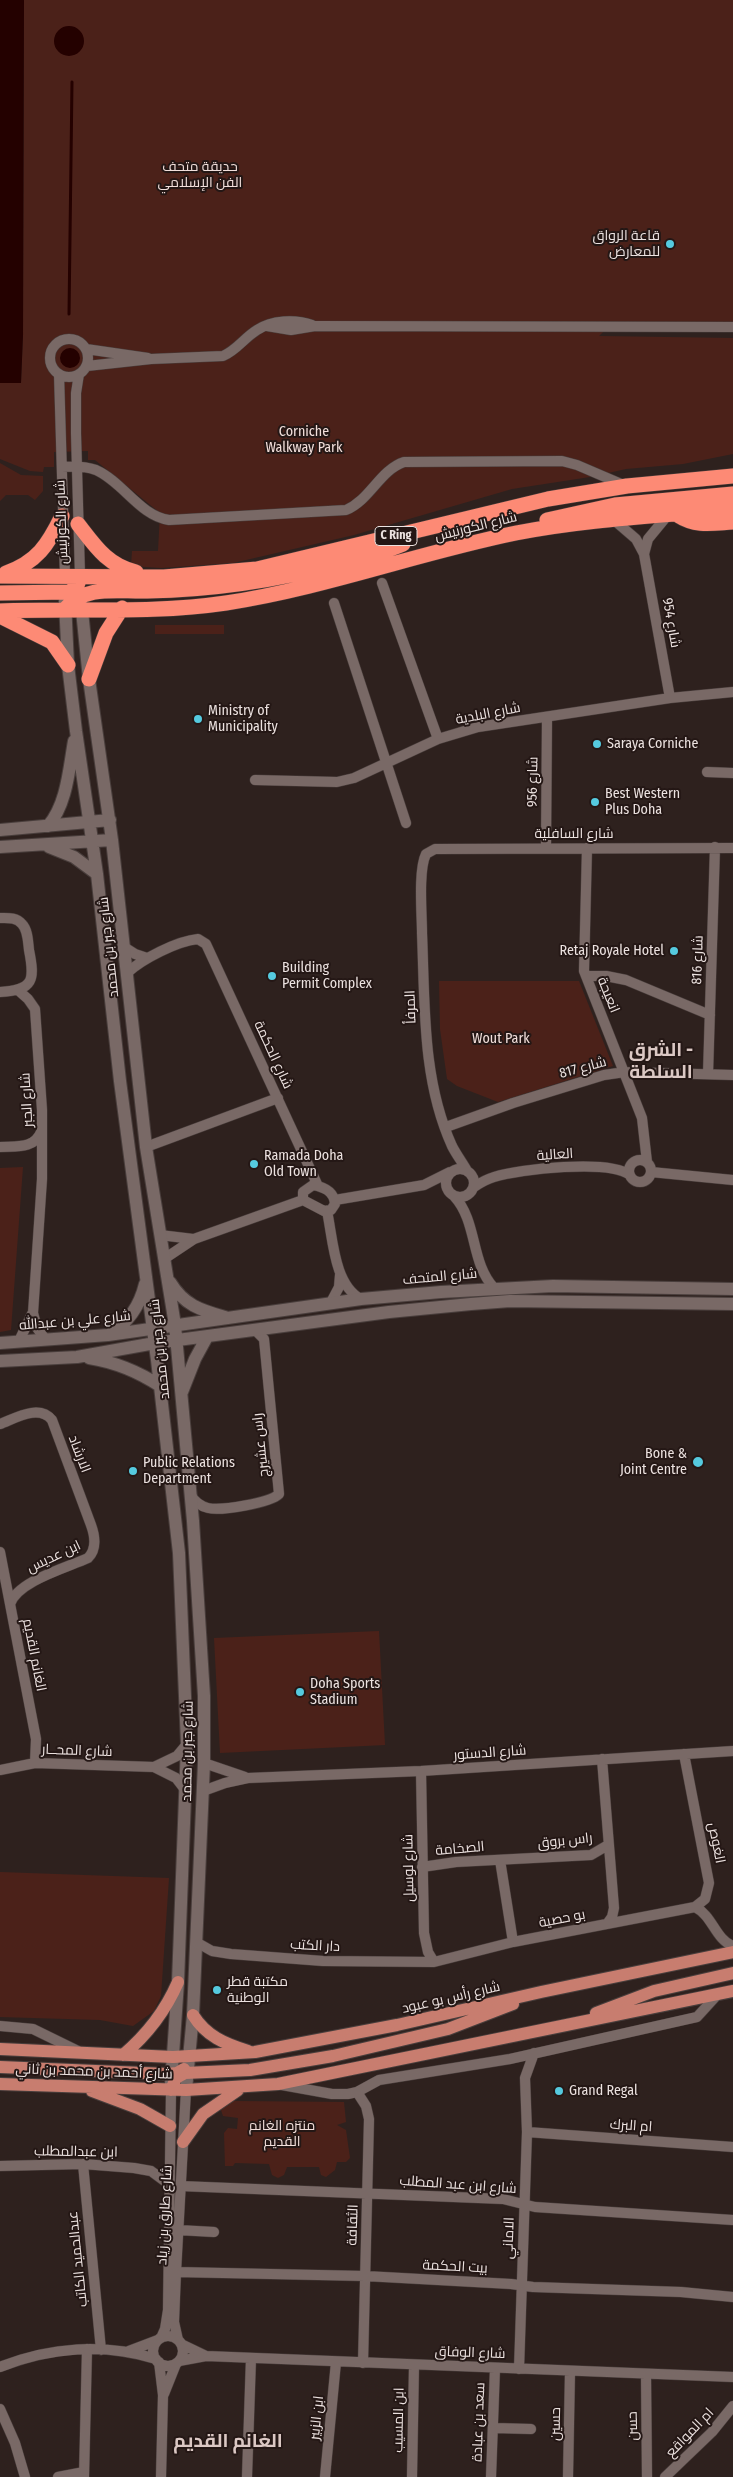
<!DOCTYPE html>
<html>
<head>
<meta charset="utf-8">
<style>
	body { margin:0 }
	canvas { display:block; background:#2e211e }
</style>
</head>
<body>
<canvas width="733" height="2477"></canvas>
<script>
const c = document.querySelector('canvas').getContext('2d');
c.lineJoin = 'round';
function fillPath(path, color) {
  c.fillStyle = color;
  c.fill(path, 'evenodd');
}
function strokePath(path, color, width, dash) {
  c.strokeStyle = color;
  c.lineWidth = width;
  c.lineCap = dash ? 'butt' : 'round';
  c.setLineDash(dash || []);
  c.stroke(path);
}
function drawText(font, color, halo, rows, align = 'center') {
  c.font = font + ' "Fira Sans Condensed",Cairo,sans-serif';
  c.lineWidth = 4;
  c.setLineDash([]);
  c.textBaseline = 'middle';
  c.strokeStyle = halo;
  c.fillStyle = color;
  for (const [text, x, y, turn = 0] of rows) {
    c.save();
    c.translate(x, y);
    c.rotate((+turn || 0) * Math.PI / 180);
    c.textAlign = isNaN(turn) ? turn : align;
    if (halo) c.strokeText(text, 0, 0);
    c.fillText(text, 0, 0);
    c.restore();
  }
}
fillPath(new Path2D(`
	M24 0H733V332L604 331 599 336 733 338V454L683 464 626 469 590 477 512 489 354 535 233 563 161 568 131 566 132 551H158L160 513 95 460H88V451L54 452V467H44L43 472 30 471 0 459V383H21L23 335Z
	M0 463 21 475 43 476V491L35 500 28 495H6L0 501Z
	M155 625H224V634H155Z
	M439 981H579L613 1066 498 1102 457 1086 447 1079 440 1029Z
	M23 1167 11 1330 0 1332V1168Z
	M379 1631 385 1745 220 1753 214 1638Z
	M0 1872 169 1878 161 1996 154 2011 133 2026 100 2020 0 2017Z
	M233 2101 344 2102 346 2122 337 2125 346 2130 350 2158 346 2162H337L335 2170 326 2177 321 2175 319 2167H287L284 2175 278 2178 272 2175 269 2164 235 2163 233 2166H225L224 2133 228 2128 237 2129 238 2118 223 2116 221 2110 223 2106Z`), '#4b2119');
fillPath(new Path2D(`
	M0 0H24L23 335 21 383H0Z
	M54 41a15 15 0 1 1 30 0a15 15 0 1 1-30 0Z
	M60 358a10 10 0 1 1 20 0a10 10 0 1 1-20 0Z`), '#240100');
strokePath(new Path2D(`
	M69 314 72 82`), '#240100', 3);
const street = new Path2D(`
	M267 326 291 330 315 326 733 327
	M50 358a19 19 0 1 1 38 0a19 19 0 1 1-38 0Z
	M86 349 148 358
	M87 366 151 359 223 356C237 350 244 338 257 330 272 320 295 319 312 325
	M59 374 65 576
	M79 374 76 393V433L80 576
	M62 467C73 466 85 466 96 470 123 482 140 516 169 520L346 510C370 500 380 470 404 462L562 461 577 465 626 486
	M614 520 636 539 644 554 670 698
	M644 554 648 539 667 516
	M382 583 438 739
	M334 603 406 823
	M707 772 733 773
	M255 780 337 782 354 778 438 739 478 727 670 698 733 692
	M546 848 547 717
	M587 848 584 971 642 1118 647 1162
	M0 918C8 918 16 917 22 924 28 930 28 942 29 950 35 980 34 990 0 992
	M124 947 135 954 147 958
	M127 973C142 959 177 941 198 939L206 944 318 1186
	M586 976H606L626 980 710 1015
	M19 991 28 999 35 1009 42 1110V1179L33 1313 37 1328 46 1340
	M708 1074 715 847
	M446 1127 513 1103 604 1075 625 1072 733 1075
	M0 1147C17 1146 34 1149 41 1132
	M146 1147 278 1098
	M629 1171a11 11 0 1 1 22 0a11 11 0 1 1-22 0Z
	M446 1183a14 14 0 1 1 28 0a14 14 0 1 1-28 0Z
	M466 1169C462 1162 456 1154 452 1146 422 1080 425 1005 422 933 422 915 418 870 426 854L435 849 733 848
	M651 1172 733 1180
	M313 1185C324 1187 334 1191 335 1204L331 1210 324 1211 303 1200V1192Z
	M474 1187C480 1183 487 1179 494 1177 520 1169 609 1159 630 1175
	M454 1196C478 1222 470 1262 494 1288
	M335 1200 424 1185 450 1172
	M327 1211C333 1239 334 1285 361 1299
	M160 1235 193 1239
	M164 1259 194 1239 303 1200
	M330 1304 339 1287 340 1275
	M19 1341 32 1314
	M0 1424C16 1418 39 1404 52 1420L91 1525C95 1536 97 1549 88 1558 66 1568 18 1581 10 1604
	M190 1494C194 1501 200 1506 208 1508 221 1511 270 1503 279 1494L264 1339 255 1330
	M0 1552 36 1739 35 1763
	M602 1759 614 1908 612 1917 607 1924
	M204 1763 245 1777
	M154 1767 176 1778 186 1791
	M0 1770 35 1763 154 1767 177 1756 187 1744
	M421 1771 424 1933 428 1952 434 1962
	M203 1791 225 1783 248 1778 421 1771 733 1751
	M500 1860 513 1942
	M422 1867 456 1862 591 1855 608 1845
	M695 1907C713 1916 715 1939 733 1946
	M196 1942 212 1951 231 1954 323 1961 434 1962 513 1942 695 1907 705 1899 709 1883 684 1754
	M0 2026 33 2029 80 2052
	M282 2085 332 2094H348L357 2092 379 2080 510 2059 697 2017 718 1994
	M357 2092 366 2106 369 2119 363 2363
	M527 2132 733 2147
	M83 2164 101 2350
	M0 2166 83 2164 134 2168 151 2171 170 2185
	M180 2186 503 2199 535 2207 733 2220
	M178 2230 214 2232
	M176 2272 365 2276 511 2284 533 2287 681 2292 733 2297
	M153 2351a15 15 0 1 1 30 0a15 15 0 1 1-30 0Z
	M161 2338 165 2329 168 2310 171 2090
	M178 2340 174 2322 176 2272 186 2090
	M181 2344 206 2356
	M129 2351 158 2340
	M179 2361 206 2356 733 2377
	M159 2362 163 2395 161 2477
	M0 2367C50 2347 104 2343 156 2359
	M519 2369 527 2132 525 2078 534 2053
	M646 2374 647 2477
	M164 2394 176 2364
	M0 2409 15 2443 25 2477
	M494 2428 531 2429
	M58 2477 84 2472
	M84 2477 87 2349
	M247 2477 251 2358
	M325 2477 336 2362
	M412 2477 414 2365
	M491 2477 495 2368
	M568 2477 570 2371
	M665 2477 712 2432 733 2406`);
const secondary = new Path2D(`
	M65 601 68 665 76 731 97 874 120 1081 157 1360 179 1553 187 1744 178 1982 171 2084
	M81 601 89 679 112 840 146 1147 175 1325 193 1521 204 1696V1763L193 2015 186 2090
	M48 826C67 804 69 769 74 741
	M0 830 110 820
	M0 847 112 840
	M49 847 74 857 97 874
	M170 1282C184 1305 200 1310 225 1317
	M110 1334C129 1322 140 1305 145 1284
	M0 1343 108 1335 361 1299 441 1292 553 1286 733 1289
	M89 1358C114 1362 139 1372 160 1386
	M0 1361 77 1357 155 1343 389 1312 471 1304 510 1301 733 1304
	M182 1392 195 1359 207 1337`);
const primary = new Path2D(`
	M596 2013 654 1991 733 1973
	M193 2015C206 2036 225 2044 248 2051
	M0 2049 173 2057 255 2052 397 2025 541 1992 733 1952
	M123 2055C148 2034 165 2012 178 1982
	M0 2067 167 2074 177 2073 184 2069
	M0 2084 186 2090 278 2084 733 1991
	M171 2090 176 2078 185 2073 250 2070 333 2056 448 2029 513 2004
	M92 2091 140 2109 170 2126
	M183 2142 203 2114 238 2090`);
const highway = new Path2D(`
	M679 516C696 527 714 523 733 522
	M547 520 615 505 733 494
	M78 524C95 546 108 566 136 572
	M6 573C37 562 48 545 62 516
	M0 576 164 577 257 569 548 499 627 486 733 476
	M0 593 69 592 76 588 79 580
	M65 609C86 584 118 592 147 591 213 590 278 580 342 563 362 558 384 552 403 544
	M0 611C75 608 152 614 226 603 324 588 418 553 516 533 587 519 661 516 733 509
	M0 616 52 642 68 665
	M89 679 106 633 122 608`);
strokePath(street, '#493e3c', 11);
strokePath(secondary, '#493e3c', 14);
strokePath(primary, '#493e3c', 14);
strokePath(highway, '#493e3c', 16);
strokePath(street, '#796966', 10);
strokePath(secondary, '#796966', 12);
strokePath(primary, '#c87d6f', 12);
strokePath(highway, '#fd8a75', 15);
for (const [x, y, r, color] of [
	[670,244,5,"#55cadf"],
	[198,719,5,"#55cadf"],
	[597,744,5,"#55cadf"],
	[595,802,5,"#55cadf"],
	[674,951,5,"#55cadf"],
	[272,976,5,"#55cadf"],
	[254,1164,5,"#55cadf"],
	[698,1462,6,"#55cadf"],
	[133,1471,5,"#55cadf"],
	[300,1692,5,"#55cadf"],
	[217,1990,5,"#55cadf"],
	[559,2091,5,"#55cadf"]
]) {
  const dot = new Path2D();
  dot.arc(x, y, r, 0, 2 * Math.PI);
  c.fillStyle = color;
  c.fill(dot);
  strokePath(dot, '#241715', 2);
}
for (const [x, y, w] of [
	[396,536,42]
]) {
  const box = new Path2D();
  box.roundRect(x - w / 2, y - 9.5, w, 19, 4);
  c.fillStyle = '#241715';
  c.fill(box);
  strokePath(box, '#ece2e0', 1);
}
drawText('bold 12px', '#ece2e0', null, [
	["C Ring",396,536]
]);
drawText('14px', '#f2dfdb', '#241715', [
	["حديقة متحف",200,167],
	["الفن الإسلامي",200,183],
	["Corniche",304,432],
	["Walkway Park",304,448],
	["Wout Park",501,1039],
	["منتزه الغانم",282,2126],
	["القديم",282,2142]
]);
drawText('14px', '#ece2e0', '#241715', [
	["قاعة الرواق",660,236,"right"],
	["للمعارض",660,252,"right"],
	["Ministry of",208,711],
	["Municipality",208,727],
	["Saraya Corniche",607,744],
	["Best Western",605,794],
	["Plus Doha",605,810],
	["Retaj Royale Hotel",664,951,"right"],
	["Building",282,968],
	["Permit Complex",282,984],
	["Ramada Doha",264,1156],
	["Old Town",264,1172],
	["Bone &",687,1454,"right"],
	["Joint Centre",687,1470,"right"],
	["Public Relations",143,1463],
	["Department",143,1479],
	["Doha Sports",310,1684],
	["Stadium",310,1700],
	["مكتبة قطر",227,1982],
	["الوطنية",227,1998],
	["Grand Regal",569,2091]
], 'left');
drawText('14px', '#ece2e0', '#241715', [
	["شارع الكورنيش",62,522,-92],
	["شارع الكورنيش",476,527,-14],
	["شارع 954",671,623,80],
	["شارع البلدية",488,714,-11],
	["شارع 956",533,782,-89],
	["شارع السافلية",574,834],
	["شارع جبر بن محمد",109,947,-96],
	["شارع 816",698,960,-88],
	["انعيجة",608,995,68],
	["المرفأ",411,1007,-92],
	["شارع الحكمة",273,1055,65],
	["شارع 817",583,1068,-15],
	["شارع الجبر",27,1100,-93],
	["العالية",555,1155,-4],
	["شارع المتحف",440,1277,-5],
	["شارع علي بن عبدالله",75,1321,-5],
	["شارع جبر بن محمد",160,1349,-96],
	["راس عشيرج",261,1445,-96],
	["الارشاد",79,1454,69],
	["ابن عديس",54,1557,-25],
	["الغانم القديم",34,1655,79],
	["شارع المحــار",77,1751,2],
	["شارع جبر بن محمد",188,1751,-89],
	["شارع الدستور",490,1753,-4],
	["راس بروق",565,1841,-6],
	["الغوص",716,1843,79],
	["الصخامة",460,1849,-5],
	["شارع لوسيل",409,1868,-91],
	["بو حصية",562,1919,-11],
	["دار الكتب",315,1946,3],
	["شارع رأس بو عبود",451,1998,-13],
	["شارع أحمد بن محمد بن ثاني",94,2072,2],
	["ام البرك",631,2126,4],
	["ابن عبدالمطلب",76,2152,1],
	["شارع ابن عبد المطلب",458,2185,4],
	["شارع طارق بن زياد",165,2215,-87],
	["الثقافة",353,2225,-88],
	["الاماني",509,2238,-88],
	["عبدالحميد الكاتب",78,2259,-96],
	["بيت الحكمة",455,2267,3],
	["شارع الوفاق",470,2353,2],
	["ابن الزبير",317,2418,-84],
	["ابن المسيب",399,2420,-89],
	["سعد بن عبادة",479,2422,-88],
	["حسين",556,2424,-89],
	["حسن",633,2426,-91],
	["ام المواقع",690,2433,-46]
]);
drawText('bold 19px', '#dbc8c4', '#241715', [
	["الشرق -",661,1051],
	["السلطة",661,1073],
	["الغانم القديم",228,2442]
]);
</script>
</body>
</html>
